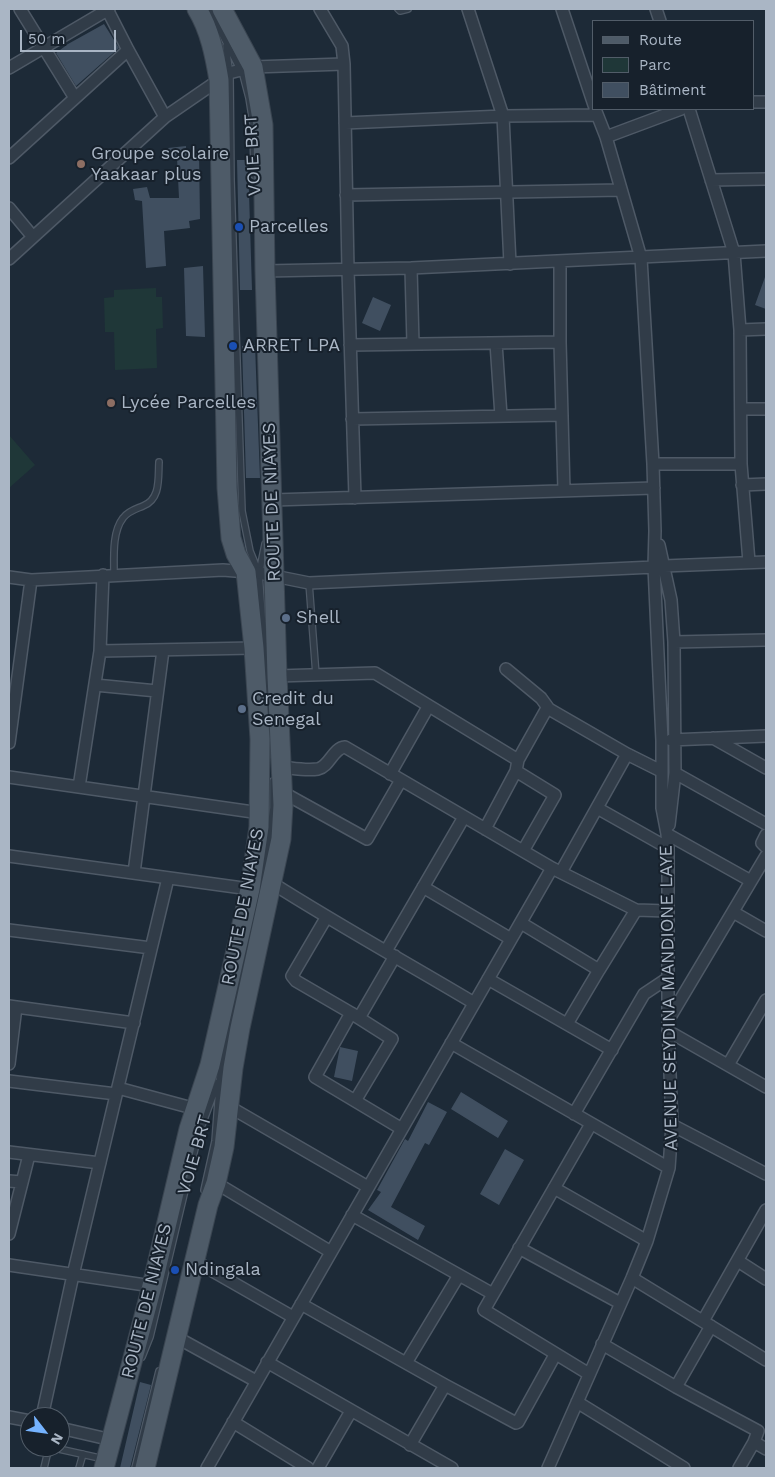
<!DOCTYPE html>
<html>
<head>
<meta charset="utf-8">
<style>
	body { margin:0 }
	#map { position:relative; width:775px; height:1477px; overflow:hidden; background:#1d2a37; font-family:"Work Sans",sans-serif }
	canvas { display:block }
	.frame { position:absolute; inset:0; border:10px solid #aab6c5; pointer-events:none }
	.legend { position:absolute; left:592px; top:20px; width:162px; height:90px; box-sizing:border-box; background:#17212c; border:1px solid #525d69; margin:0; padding:6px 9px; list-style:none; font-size:15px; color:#aab6c5 }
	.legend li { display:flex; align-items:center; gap:10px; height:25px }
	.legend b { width:25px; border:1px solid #525d69 }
	.north { position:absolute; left:20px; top:1407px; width:50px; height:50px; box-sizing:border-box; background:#17212c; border:1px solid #525d69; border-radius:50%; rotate:120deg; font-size:14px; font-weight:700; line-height:20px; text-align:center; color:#aab6c5 }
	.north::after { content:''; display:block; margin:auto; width:18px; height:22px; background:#75b3ff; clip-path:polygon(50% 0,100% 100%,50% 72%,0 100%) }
	.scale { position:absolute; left:20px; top:30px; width:96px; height:22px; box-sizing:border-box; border:2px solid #aab6c5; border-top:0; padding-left:6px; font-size:15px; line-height:18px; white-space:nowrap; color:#aab6c5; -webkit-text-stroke:4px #17212c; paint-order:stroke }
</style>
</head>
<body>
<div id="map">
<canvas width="775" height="1477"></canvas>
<div class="frame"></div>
<ul class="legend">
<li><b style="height:6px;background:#4e5b68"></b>Route</li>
<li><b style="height:14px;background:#1f3738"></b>Parc</li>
<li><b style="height:14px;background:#404f60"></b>Bâtiment</li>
</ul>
<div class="north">N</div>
<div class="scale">50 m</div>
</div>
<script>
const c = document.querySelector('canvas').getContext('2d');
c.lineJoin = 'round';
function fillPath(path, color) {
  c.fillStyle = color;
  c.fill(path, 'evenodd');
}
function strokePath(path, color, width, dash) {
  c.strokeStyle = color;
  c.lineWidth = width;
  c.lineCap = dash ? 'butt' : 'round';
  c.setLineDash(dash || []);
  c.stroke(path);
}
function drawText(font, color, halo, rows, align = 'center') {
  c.font = font + ' "Work Sans",sans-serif';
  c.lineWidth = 4;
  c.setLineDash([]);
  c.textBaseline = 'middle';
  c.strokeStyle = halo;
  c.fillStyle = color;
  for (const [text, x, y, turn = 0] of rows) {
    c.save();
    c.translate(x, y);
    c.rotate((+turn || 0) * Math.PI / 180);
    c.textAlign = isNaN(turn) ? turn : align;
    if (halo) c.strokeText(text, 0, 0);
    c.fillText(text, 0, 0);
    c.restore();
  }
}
fillPath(new Path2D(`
	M156 288V297H162L163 328 156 329 157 368 115 370 114 332H105L104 298 114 297V290Z
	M9 435 35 465 9 488Z`), '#1f3738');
fillPath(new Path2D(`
	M104 24 119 48 76 86 56 53 68 44Z
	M186 146V152H199L200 219 189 221 190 228 164 231 166 266 146 268 142 201 135 200 133 189 147 187 150 198H179L177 158 170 157 168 148Z
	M237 160H248L252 290H240Z
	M203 266 205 337 186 336 184 268Z
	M765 277 766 278V309L755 305Z
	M373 297 391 305 380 331 362 323Z
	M255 345 260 478H246L242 346Z
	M340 1047 358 1051 352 1081 334 1077Z
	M461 1092 508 1121 498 1138 451 1109Z
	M428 1102 447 1112 429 1145 425 1143 391 1207 425 1226 418 1240 368 1210 381 1192 377 1190 405 1139 408 1141Z
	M505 1149 524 1160 499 1205 480 1194Z
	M140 1382 151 1385 130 1468H120Z`), '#404f60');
const lane = new Path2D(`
	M209 9 243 75 249 98 253 123 254 175
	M398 9 400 11 408 9
	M226 46 230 76 231 180 242 511 250 551 259 573
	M265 544 259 573 269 712
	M114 575C114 557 112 532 123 518 128 511 136 509 143 506 161 499 158 478 159 462
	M309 583 316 675
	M204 1190 215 1141 220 1075 268 844 273 808V781
	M142 1357 150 1337 198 1136 218 1082
	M44 1468 48 1451 50 1447 104 1459
	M79 1468 83 1454
	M135 1468 159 1371`);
const street = new Path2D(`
	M20 9 75 98
	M107 9 128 50 165 117
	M320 9 342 46 344 64 348 270 355 498
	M468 9 503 116 510 264
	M562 9 594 105
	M656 9 660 21
	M9 68 109 9
	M754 102H766
	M689 109 734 253 740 330 741 464 749 562
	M345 123 503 116 597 115
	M606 137 681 109
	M9 158 128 50
	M711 180 766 179
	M346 195 621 190
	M9 208 33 237
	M9 259 165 117 229 73 253 67 344 64
	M560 261V342L564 491
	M411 268 413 344
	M265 271 411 268 766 251
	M740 330 766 329
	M496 343 501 416
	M350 345 560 342
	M742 409H766
	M352 419 561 415
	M653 464H741
	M742 485 766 484
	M273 500 654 488
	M659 545 671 600 674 642 675 773 669 825
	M664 566 766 562
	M9 577 31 580 223 570 259 573 309 583 654 567
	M674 642 766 640
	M100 651 254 648
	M506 669 541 698 549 709
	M277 676 375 673 518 760
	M95 685 157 691
	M713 738 766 768
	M671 740 766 736
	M9 743 31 580
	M281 767C292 768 306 771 318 769 330 766 333 748 345 747L552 868 636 910
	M675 773 766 824
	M390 774 428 707
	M9 777 260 813
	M79 787 100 651 103 575
	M282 792 367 839 401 780
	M597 808 668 848
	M485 829 516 771
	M667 834 751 881
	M766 835 762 843 766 847
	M523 851 555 795 516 771 518 760 546 710 549 709 627 754
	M9 856 250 889
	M561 872 627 754 661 771
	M134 873 163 650
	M272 883C338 925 407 963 474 1003
	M423 887 511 939
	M733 912 766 931
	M326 918 292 976 296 981 351 1013
	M521 923 599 970 636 910 668 911
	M9 930 151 948
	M386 951 464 817
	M488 979 612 1050
	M9 1006 134 1023
	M359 1018 395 956
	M669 1019 766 856
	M567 1024 599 970
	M668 1031 766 1087
	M451 1043 669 1168
	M9 1064 16 1007
	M728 1065 766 1000
	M9 1081 116 1094
	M118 1088 196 1109
	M355 1101 392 1039 351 1013 315 1077 402 1129
	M228 1106 368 1187
	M574 1114 644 994 668 978
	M672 1125 766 1174
	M9 1152 100 1163
	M9 1181 22 1182
	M216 1183 331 1252
	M554 1188 647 1241
	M352 1215 493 1294
	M9 1234 29 1155
	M519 1248 620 1303
	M195 1261 293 1317
	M738 1261 766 1279
	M9 1265 152 1286
	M632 1278 766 1360
	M301 1304 445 1385 516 1423 518 1422 555 1355
	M703 1321 766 1210
	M176 1337 256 1381
	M602 1344 676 1387 758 1431 754 1442 739 1468
	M267 1362 452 1468
	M406 1363 459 1275
	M589 1374 484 1310 591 1124
	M676 1387 711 1326
	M577 1402 684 1468
	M9 1417 30 1421
	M42 1417 73 1275 168 878
	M233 1422 308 1468
	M60 1428 112 1440
	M754 1442 766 1449
	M410 1445 445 1385
	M207 1468 552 868
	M318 1468 351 1411
	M548 1468 632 1278 647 1241 669 1168 672 1125 668 1021V848L667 834 662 808V741L654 567 655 531 653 464 641 258 606 137 595 109`);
const primary = new Path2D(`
	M104 1468 152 1286 189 1129 210 1065 250 889 259 827 260 739 254 648 246 572 236 554 231 538 227 488 219 80C215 56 210 30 197 9
	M145 1468 208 1205 216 1183 224 1147 233 1068 240 1028 281 839 283 805 277 676 265 271 263 125 253 67 222 9`);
strokePath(lane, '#4e5966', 8);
strokePath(street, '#4e5966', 14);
strokePath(primary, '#3a4551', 21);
strokePath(lane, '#313c48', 5.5);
strokePath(street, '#313c48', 11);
strokePath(primary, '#4e5b68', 19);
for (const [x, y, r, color] of [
	[81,164,5,"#8d6e63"],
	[239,227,5,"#1a4fb4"],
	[233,346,5,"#1a4fb4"],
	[111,403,5,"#8d6e63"],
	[286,618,5,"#5c6f8a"],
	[242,709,5,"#5c6f8a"],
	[175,1270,5,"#1a4fb4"]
]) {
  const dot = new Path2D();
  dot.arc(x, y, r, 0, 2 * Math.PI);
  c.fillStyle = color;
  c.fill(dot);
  strokePath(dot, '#17212c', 2);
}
drawText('18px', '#aab6c5', '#17212c', [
	["Groupe scolaire",91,154],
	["Yaakaar plus",91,175],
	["Parcelles",249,227],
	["ARRET LPA",243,346],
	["Lycée Parcelles",121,403],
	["Shell",296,618],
	["Credit du",252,699],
	["Senegal",252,720],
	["Ndingala",185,1270]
], 'left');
drawText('18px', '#aab6c5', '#17212c', [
	["VOIE BRT",253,155,-93],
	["ROUTE DE NIAYES",272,502,-92],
	["ROUTE DE NIAYES",243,907,-79],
	["AVENUE SEYDINA MANDIONE LAYE",669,998,-91],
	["VOIE BRT",195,1155,-74],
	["ROUTE DE NIAYES",147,1301,-76]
]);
</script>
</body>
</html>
